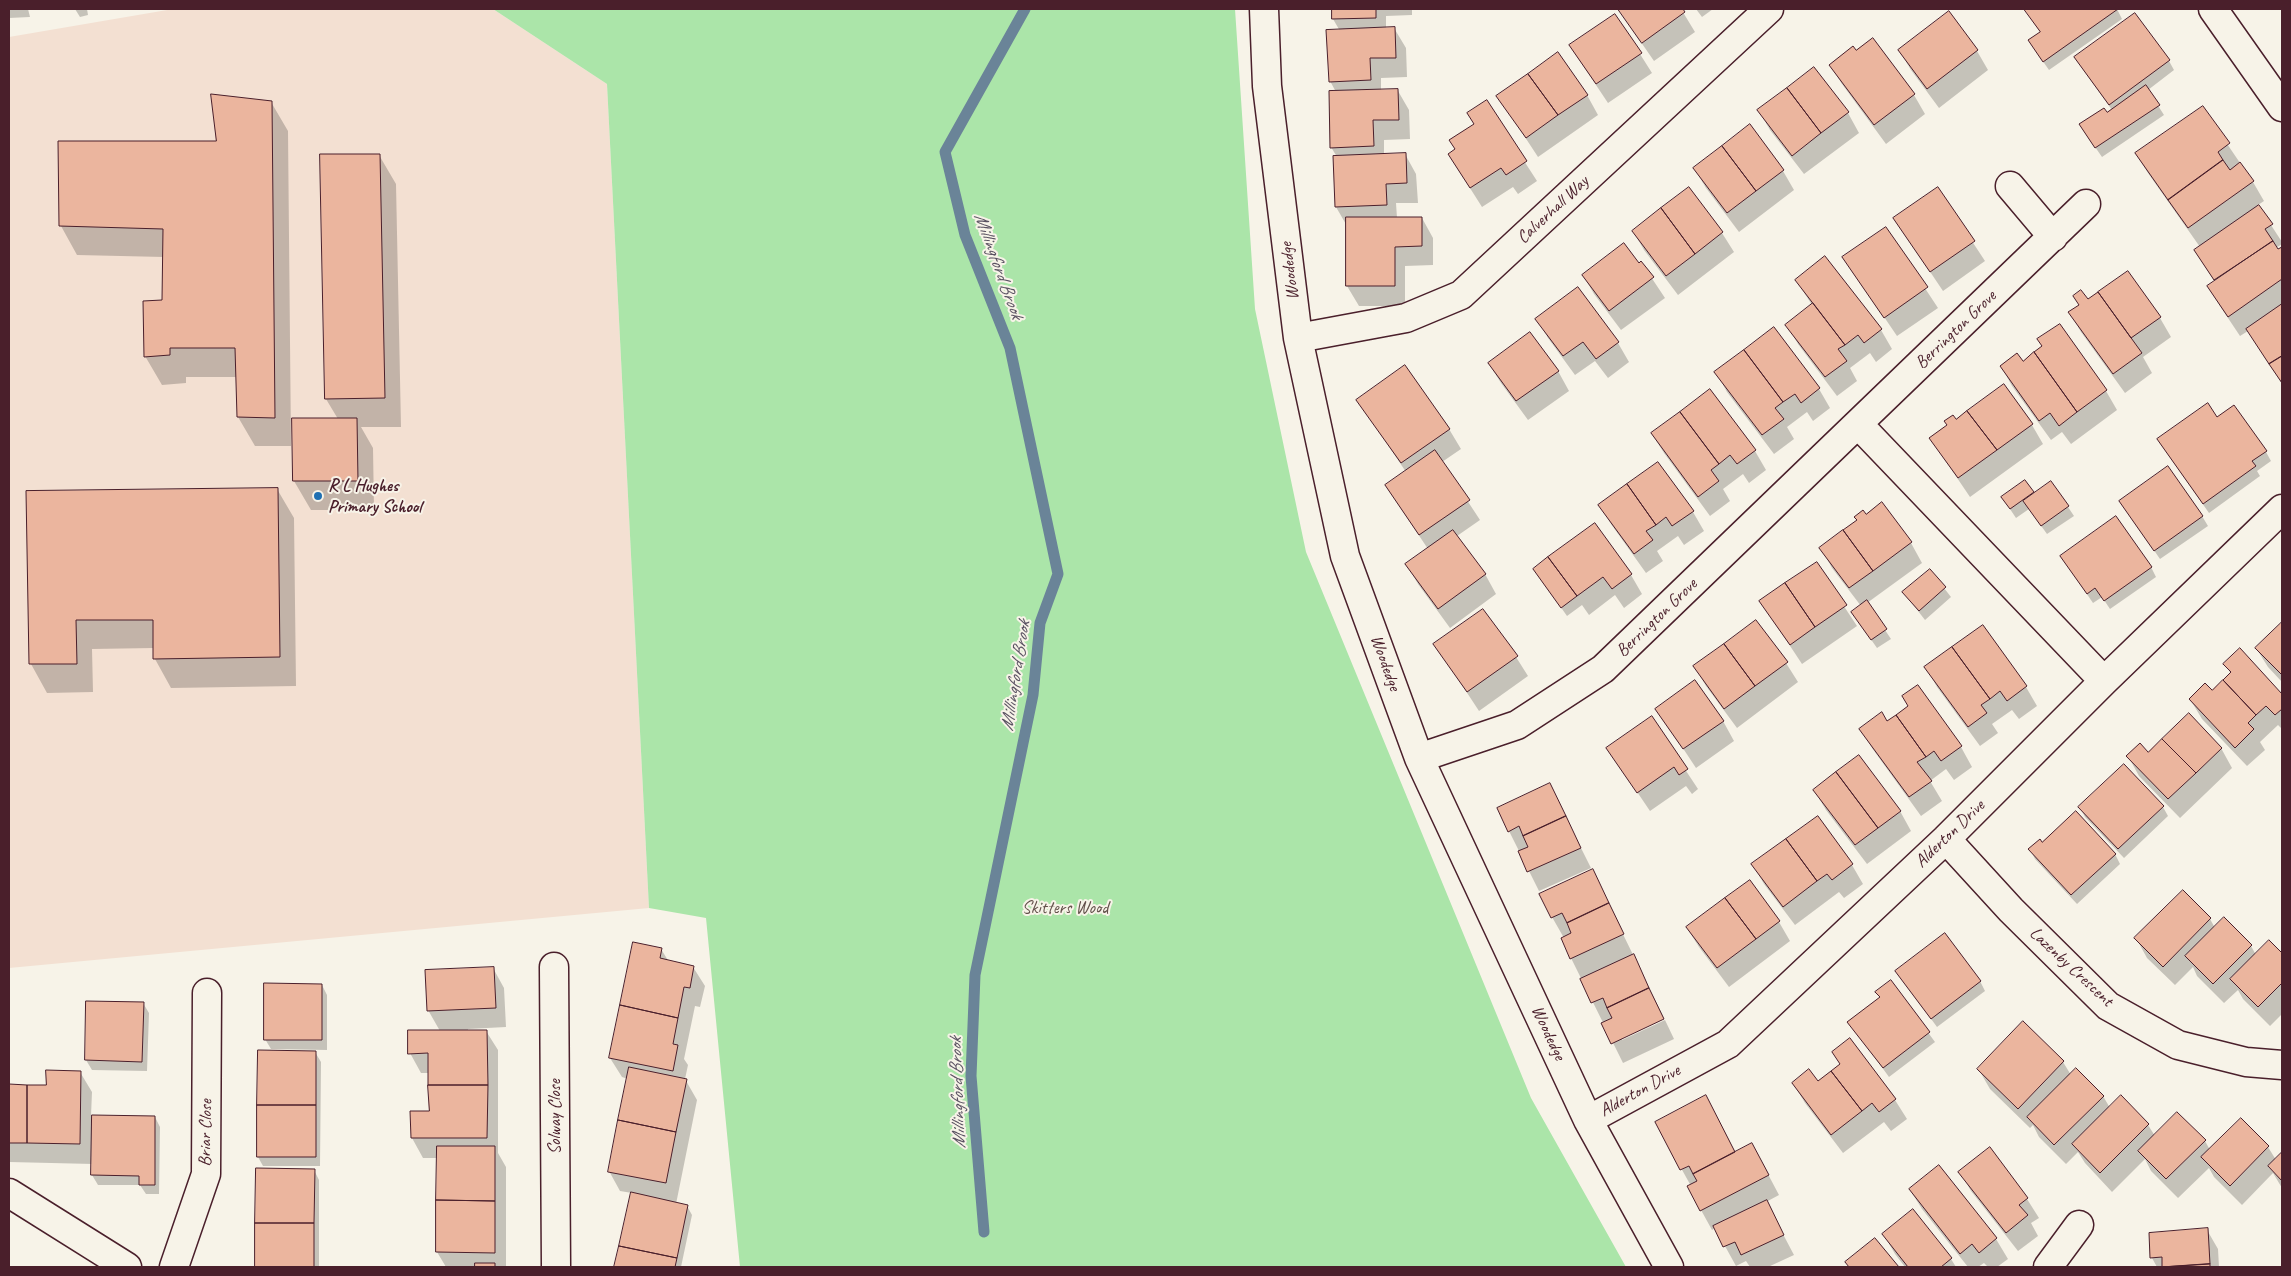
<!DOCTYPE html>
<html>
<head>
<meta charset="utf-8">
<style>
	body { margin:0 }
	#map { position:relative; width:2291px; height:1276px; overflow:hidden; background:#f7f3e8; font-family:Caveat,sans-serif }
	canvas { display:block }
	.frame { position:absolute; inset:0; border:10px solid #4a1f2b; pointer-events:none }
</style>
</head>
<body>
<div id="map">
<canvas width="2291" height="1276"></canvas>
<div class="frame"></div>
</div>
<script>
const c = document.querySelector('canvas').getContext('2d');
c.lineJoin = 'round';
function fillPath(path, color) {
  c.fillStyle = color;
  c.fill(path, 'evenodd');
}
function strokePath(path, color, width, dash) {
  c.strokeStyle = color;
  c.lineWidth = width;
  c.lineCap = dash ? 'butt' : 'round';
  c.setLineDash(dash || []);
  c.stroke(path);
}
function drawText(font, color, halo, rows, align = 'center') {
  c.font = font + ' Caveat,sans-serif';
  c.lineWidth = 4;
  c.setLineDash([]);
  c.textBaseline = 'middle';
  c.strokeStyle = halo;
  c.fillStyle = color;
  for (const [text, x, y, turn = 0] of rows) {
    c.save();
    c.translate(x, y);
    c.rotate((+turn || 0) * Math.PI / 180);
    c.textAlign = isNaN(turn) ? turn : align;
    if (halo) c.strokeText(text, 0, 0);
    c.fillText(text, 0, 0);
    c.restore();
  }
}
fillPath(new Path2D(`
	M173 9H493L607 84 649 908 9 968V37Z`), '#f3e0d2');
fillPath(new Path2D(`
	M493 9H1235L1255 309 1306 552 1531 1098 1626 1267H740L706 918 649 908 607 84Z`), '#abe5a9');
fillPath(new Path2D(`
	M9 9H28L30 17 9 18Z
	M75 9H87L88 15 80 17Z
	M1333 9H1412V15L1386 16V29L1394 28 1406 48 1407 77 1381 78V91H1398L1409 110 1410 139 1384 140V155L1405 154 1416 174 1418 203H1396L1397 218H1422L1433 238V265L1405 266V306H1359L1347 286V226L1336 207 1337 157 1331 147 1336 92 1330 81 1340 31 1333 19Z
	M1618 9H1681L1695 32 1654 61Z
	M1696 9H1713L1702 17Z
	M2025 9H2117L2122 19 2049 70 2035 50 2041 33Z
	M1948 13 1977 51 1988 70 1939 108 1911 70 1899 50Z
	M1872 39 1914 95 1925 114 1886 144 1842 84 1830 65 1855 52Z
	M1570 46 1640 54 1652 73 1608 103Z
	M2075 58 2169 61 2174 70 2148 90 2164 115 2102 157 2086 134 2112 110Z
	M1814 69 1848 113 1859 133 1804 174 1770 130 1759 111Z
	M1587 95 1598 115 1538 157 1498 96Z
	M271 102 288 131 291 446H255L238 417 237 377H186V383L162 385 145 356 164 302V257L77 255 61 226 218 143Z
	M1486 102 1537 181 1518 194 1513 187 1482 207 1449 155 1456 150 1475 124Z
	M2202 107 2253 182 2264 201 2258 205 2282 242V244L2276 248 2278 251 2282 248V384L2248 331 2240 336 2220 306 2208 286 2215 282 2195 251 2200 247 2148 173 2136 154Z
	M1750 126 1783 171 1794 190 1739 232 1706 188 1694 168Z
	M379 155 396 184 401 427H361L373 448 374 510H311L294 481 338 419 326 399Z
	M1937 188 1985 261 1943 291 1894 218Z
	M1689 189 1722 233 1734 252 1678 295 1644 250 1633 231Z
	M1886 229 1938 308 1897 336 1844 258Z
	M1825 258 1881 330 1892 349 1876 362 1870 353 1850 368 1857 381 1837 396 1798 344 1787 325 1812 305 1796 280Z
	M1641 262 1665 298 1621 330 1594 294 1583 275Z
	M2088 301 2160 318 2171 337 2143 357 2152 373 2125 393 2081 332 2070 313Z
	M1537 319 1618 343 1629 362 1608 378 1595 361 1575 375 1548 338Z
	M2059 325 2106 391 2117 410 2071 444 2062 432 2051 440 2012 386 2001 366 2022 362 2043 347Z
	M1773 329 1819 389 1830 408 1813 421 1807 412 1787 427 1794 439 1774 454 1727 392 1716 372Z
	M1489 364 1558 371 1569 391 1528 420 1501 383Z
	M1358 400 1449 429 1461 449 1442 462 1480 520 1457 536 1485 574 1496 594 1450 628 1418 584 1407 565 1428 549 1386 486 1406 472Z
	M2217 419 2266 452 2271 461 2257 471 2260 476 2209 513 2158 440Z
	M1955 421 2032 425 2043 444 1970 497 1930 438Z
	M1652 434 1755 451 1766 470 1749 483 1743 474 1723 489 1730 501 1710 516 1664 453Z
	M277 489 294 518 296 686 171 688 155 659 154 648 92 649 93 692 47 693 31 664 28 492Z
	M2033 493 2034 495 2068 507 2074 516 2047 534 2029 509 2016 518 2002 497Z
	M2120 501 2202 516 2208 526 2160 559Z
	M1882 503 1911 543 1922 563 1867 603 1891 639 1877 648 1858 621 1861 606 1832 568 1821 548Z
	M1600 505 1693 512 1704 531 1684 545 1678 536 1657 551 1663 561 1646 573 1611 524Z
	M1595 525 1631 575 1642 594 1624 608 1615 595 1589 615 1582 605 1567 616 1534 569Z
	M1816 564 1857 626 1802 664 1761 602Z
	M2067 565 2151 567 2156 577 2110 609 2102 597 2093 603Z
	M1930 570 1951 597 1925 620 1904 593Z
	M2282 622V682L2268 667 2256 648Z
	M1982 627 2026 687 2037 706 2019 719 2012 710 1992 724 1998 733 1980 746 1937 687 1926 667Z
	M1435 644 1516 657 1528 676 1479 711Z
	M2240 650 2282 696V729L2278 725 2260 742 2265 750 2247 766 2202 719 2190 699 2212 692 2231 674 2225 664Z
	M1786 663 1798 682 1737 728 1706 686 1695 667Z
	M1918 686 1961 747 1972 767 1954 780 1946 769 1930 781 1942 801 1921 816 1872 748 1861 729 1887 723 1909 707Z
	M1657 709 1723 721 1734 741 1696 768Z
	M1651 718 1698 789 1692 794 1686 786 1650 811 1608 749Z
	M2221 748 2232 768 2180 818 2139 776 2128 756Z
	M1549 784 1591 868 1539 891 1509 831Z
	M1814 790 1900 811 1911 831 1867 864 1826 810Z
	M2080 807H2163L2168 816 2124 858 2085 817Z
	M2030 849 2115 854 2120 864 2077 904 2035 859Z
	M1753 865H1852L1863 884 1844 898 1839 892 1795 925 1764 884Z
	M1592 871 1664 1018 1622 1037V1040L1665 1020 1674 1039 1623 1063 1571 958 1564 938 1552 917Z
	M2210 919 2215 928 2251 946 2256 955 2269 942 2282 955V1014L2270 1026 2243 999 2238 990 2224 1003 2197 976 2193 967 2175 985 2147 958 2136 938Z
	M1779 922 1790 941 1729 987 1699 947 1687 928Z
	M661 949 669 962 693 967 705 986 700 1007 695 1006 684 1059 688 1065 685 1079 697 1100 676 1204 687 1206 692 1215 681 1267H616L632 1193 620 1191 609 1171 628 1079 622 1077 610 1058Z
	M493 968 504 988 506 1027 468 1029V1031H486L498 1050V1153L506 1167V1267H446L437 1252 438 1158H423L412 1138V1113L430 1112 429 1073H421L410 1053 440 1031 428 1010Z
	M1896 971 1980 981 1985 991 1937 1027Z
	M1891 982 1935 1042 1889 1077 1849 1022 1880 998 1877 992Z
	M322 985 327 995V1050L271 1049 265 1039Z
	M87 1002 143 1003 149 1013 147 1071 92 1070 86 1060Z
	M1850 1040 1895 1100 1907 1119 1891 1131 1884 1122 1843 1153 1805 1103 1793 1083 1818 1082 1841 1065Z
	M315 1052 321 1062 320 1166H263L258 1157Z
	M2063 1062 2071 1075 2103 1096 2110 1108 2121 1097 2148 1125 2155 1136 2205 1141 2210 1150 2241 1119 2268 1147 2276 1160 2282 1153V1188L2273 1173 2242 1205 2214 1177 2209 1168 2178 1198 2151 1171 2145 1159 2112 1192 2085 1163 2078 1152 2066 1164 2039 1137 2033 1125 2030 1128 1990 1089 1979 1070Z
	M9 1071V1085L47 1086 80 1072 92 1092 91 1116 155 1117 160 1127 159 1194H146L140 1185H98L92 1175 93 1164 9 1162Z
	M1706 1097 1736 1153 1752 1144 1779 1195 1766 1202 1794 1255 1768 1267H1750L1746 1261 1736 1266 1715 1228 1712 1230 1701 1210 1691 1186 1656 1123Z
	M1989 1149 2027 1199 2039 1218 2031 1223 2038 1236 2018 1251 1971 1191 1960 1172Z
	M1939 1167 1996 1239 2008 1259 1997 1267H1988L1984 1263 1978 1267H1968L1922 1209 1910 1190Z
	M258 1170H314L319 1180V1267H257Z
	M1913 1211 1951 1259 1956 1267H1905L1895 1254 1884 1235Z
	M2207 1230 2218 1249 2219 1267H2157L2152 1258Z`), '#0003');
strokePath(new Path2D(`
	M984 1232 971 1076 975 975 1033 695 1040 623 1058 574 1010 348 965 235 945 152 1025 9`), '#6a8498', 11);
const building = new Path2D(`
	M1332 9H1376V18L1332 19Z
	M1618 9H1683L1685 12 1642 43Z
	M2024 9H2118L2043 62 2028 40 2040 32Z
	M1949 11 1978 50 1927 89 1898 50Z
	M2135 13 2170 60 2109 105 2074 57Z
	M1615 14 1642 53 1596 84 1569 45Z
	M1395 27 1396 58H1370L1371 80 1329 82 1326 30Z
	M1873 38 1915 94 1874 125 1829 65 1853 46 1856 50Z
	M1558 52 1588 95 1558 115 1528 74Z
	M1814 67 1849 112 1821 133 1787 88Z
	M1528 74 1558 115 1526 138 1496 96Z
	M2146 85 2160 105 2095 148 2079 124 2104 108 2107 112Z
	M1787 88 1821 133 1792 156 1757 110Z
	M1398 89 1399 120H1373L1374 146 1330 148 1329 91Z
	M211 94 272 101 275 418 237 417 235 348H170V355L144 357 143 301 162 300 163 229 59 226 58 141H216Z
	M1487 100 1527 161 1506 175 1501 168 1470 188 1448 154 1455 149 1449 140 1474 124 1467 113Z
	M2203 106 2230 143 2218 152 2223 160 2168 200 2135 153Z
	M1750 124 1784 170 1756 191 1722 146Z
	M1722 146 1756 191 1727 213 1693 168Z
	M1406 153 1407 183 1386 184 1387 205 1335 207 1333 156Z
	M320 154H380L385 398 325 399Z
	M2223 160 2230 170 2240 162 2254 181 2188 228 2168 200Z
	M1689 187 1723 232 1695 254 1661 208Z
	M1938 187 1975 241 1930 272 1893 218Z
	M2259 205 2273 224 2265 229 2273 241 2214 280 2194 250Z
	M1661 208 1695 254 1666 276 1632 231Z
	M1346 217H1422V246L1395 247V286H1346Z
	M1886 227 1928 287 1884 318 1842 257Z
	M2273 241 2278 249 2282 247V279L2228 317 2207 286Z
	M1624 243 1639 263 1641 261 1654 277 1609 311 1582 275Z
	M1825 256 1882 329 1864 343 1858 335 1845 345 1795 280Z
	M2128 271 2161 317 2131 338 2098 292Z
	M1578 287 1619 342 1596 359 1583 342 1563 356 1535 319Z
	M2081 290 2088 299 2098 292 2142 353 2113 374 2068 312 2079 305 2073 296Z
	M1813 303 1845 345 1838 349 1847 361 1825 377 1785 325Z
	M2282 304V356L2269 364 2246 329Z
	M2060 324 2107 390 2077 412 2034 352 2042 346 2037 339Z
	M1774 327 1820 388 1801 403 1795 394 1783 402 1744 350Z
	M1530 332 1559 371 1516 401 1488 363Z
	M1744 350 1783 402 1775 408 1784 419 1762 435 1714 372Z
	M2034 352 2077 412 2059 426 2050 413 2039 421 2000 366 2017 353 2023 361Z
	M2282 356V383L2269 364Z
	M1405 365 1450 429 1401 463 1356 400Z
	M2004 384 2033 424 1997 450 1967 411Z
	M1710 389 1756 450 1737 464 1730 455 1719 464 1680 412Z
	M2208 403 2217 417 2234 405 2267 451 2252 461 2256 466 2203 504 2157 439Z
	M1967 411 1997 450 1958 478 1929 438 1947 425 1944 421 1953 415 1956 419Z
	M1680 412 1719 464 1711 470 1719 481 1698 497 1651 433Z
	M292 418H357L358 481H293Z
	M1435 450 1470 500 1419 535 1385 485Z
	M1658 462 1694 511 1672 526 1666 517 1656 525 1627 484Z
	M2168 466 2203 516 2154 551 2119 501Z
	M2025 480 2034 492 2010 509 2001 497Z
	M2051 481 2069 506 2041 526 2023 501Z
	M1627 484 1656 525 1646 531 1653 540 1634 554 1598 505Z
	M278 488 280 657 153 659V620H76L77 664H29L26 491Z
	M1882 502 1912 542 1873 571 1843 530 1857 520 1854 517 1863 510 1866 514Z
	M2116 516 2152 567 2104 601 2095 588 2087 594 2060 556Z
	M1595 523 1632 574 1612 589 1603 577 1577 596 1548 557Z
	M1453 530 1486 574 1438 609 1405 564Z
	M1843 530 1873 571 1849 588 1819 548Z
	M1548 557 1577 596 1561 608 1533 569Z
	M1817 562 1847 605 1815 627 1785 583Z
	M1930 569 1946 587 1919 611 1902 592Z
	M1785 583 1815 627 1790 645 1759 601Z
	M1867 600 1887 629 1871 640 1851 612Z
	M1483 609 1518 656 1467 692 1433 644Z
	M1756 620 1788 662 1755 686 1724 644Z
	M2281 623 2282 624V675L2255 648Z
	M1983 625 2027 686 2007 701 2000 691 1990 699 1952 647Z
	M1724 644 1755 686 1724 709 1693 666Z
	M1952 647 1990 699 1981 705 1987 713 1968 727 1924 667Z
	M2240 648 2282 694V709L2275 715 2266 706 2256 715 2223 680 2231 672 2223 664Z
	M1695 680 1724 721 1683 749 1655 709Z
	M2223 680 2256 715 2248 723 2254 729 2235 748 2189 699 2205 683 2212 690Z
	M1918 685 1962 746 1941 761 1934 751 1926 757 1896 715 1908 706 1902 696Z
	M1882 712 1887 721 1896 715 1926 757 1917 762 1932 781 1909 797 1859 729Z
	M2189 713 2222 748 2196 773 2162 739Z
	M1652 716 1688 769 1679 775 1674 767 1637 793 1606 748Z
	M2162 739 2196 773 2168 799 2126 756 2140 743 2148 752Z
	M1859 755 1901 811 1878 828 1836 772Z
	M2124 764 2164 806 2118 849 2078 807Z
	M1836 772 1878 828 1855 845 1813 790Z
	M1550 783 1566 816 1523 836 1519 826 1508 832 1497 808Z
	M2076 811 2116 854 2071 895 2028 849 2040 839 2042 842Z
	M1566 816 1581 848 1527 872 1518 851 1528 847 1523 836Z
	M1818 816 1853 864 1832 880 1827 874 1817 881 1786 839Z
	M1786 839 1817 881 1783 907 1751 864Z
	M1593 869 1609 903 1567 923 1562 913 1551 918 1539 894Z
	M1750 880 1780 921 1756 939 1725 898Z
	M2183 890 2211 918 2163 967 2134 938Z
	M1725 898 1756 939 1717 968 1686 927Z
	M1609 903 1624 934 1570 959 1561 938 1571 933 1567 923Z
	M2224 917 2252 945 2213 984 2185 956Z
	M1945 933 1981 981 1931 1019 1895 971Z
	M2269 940 2282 953V983L2258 1007 2230 979Z
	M633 942 662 948 660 958 694 966 690 988 684 987 678 1018 620 1005Z
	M1634 954 1649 988 1607 1008 1603 998 1591 1003 1580 979Z
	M494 967 496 1008 427 1011 425 970Z
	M1891 980 1930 1032 1883 1068 1847 1022 1880 997 1875 992Z
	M264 983 322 984V1040H264Z
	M1649 988 1664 1019 1611 1044 1601 1023 1612 1018 1607 1008Z
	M86 1001 144 1002 142 1062 85 1060Z
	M620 1005 678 1018 673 1044 678 1045 673 1071 609 1058Z
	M2023 1021 2064 1061 2018 1109 1977 1069Z
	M408 1030H487L488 1085H428V1053L408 1054Z
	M1850 1038 1896 1099 1879 1112 1872 1103 1862 1111 1831 1071 1840 1064 1832 1052Z
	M258 1050 316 1051V1105H257Z
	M629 1067 687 1079 676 1132 618 1120Z
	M2076 1068 2104 1096 2054 1145 2027 1117Z
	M1809 1069 1818 1081 1831 1071 1862 1111 1831 1135 1792 1083Z
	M46 1070 81 1071 80 1144 27 1143V1085H46Z
	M9 1084 27 1085V1143H9Z
	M428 1085H488L487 1138H411L410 1111H429Z
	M1706 1095 1735 1152 1693 1174 1689 1166 1680 1170 1655 1122Z
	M2121 1095 2149 1124 2100 1173 2072 1144Z
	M257 1105H316V1157H257Z
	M2177 1112 2206 1140 2166 1179 2138 1151Z
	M92 1115 155 1116V1185H139V1176L91 1175Z
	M2241 1118 2269 1146 2230 1186 2201 1157Z
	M618 1120 676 1132 666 1183 608 1172Z
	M1752 1143 1769 1175 1700 1211 1687 1186 1697 1181 1693 1174Z
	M437 1146H495V1201L436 1200Z
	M1990 1147 2028 1198 2019 1205 2028 1215 2006 1233 1958 1172Z
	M2282 1152V1181L2268 1166Z
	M1939 1165 1997 1238 1979 1253 1972 1244 1960 1254 1909 1189Z
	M256 1168 315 1169 314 1223H255Z
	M631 1192 688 1205 677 1258 619 1246Z
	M436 1200 495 1201V1253L436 1252Z
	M1767 1200 1784 1235 1741 1255 1735 1242 1723 1247 1713 1226Z
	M1913 1209 1952 1258 1941 1267H1908L1882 1234Z
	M255 1223H314V1267H255Z
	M2208 1228 2210 1264 2162 1267V1257L2150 1258 2149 1233Z
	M1875 1238 1899 1267H1849L1845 1262Z
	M619 1246 677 1258 675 1267H614Z
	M475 1263H495V1267H475Z
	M2210 1264V1267H2162Z`);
fillPath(building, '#ebb59e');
strokePath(building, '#4a1f2b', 1);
const street = new Path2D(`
	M1264 9 1267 86 1298 338 1345 556 1419 758 1588 1120 1669 1267
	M2213 9 2282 107
	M2010 186 2053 237
	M1298 338 1406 318 1461 295 1769 9
	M1858 424 2104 681
	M1419 758 1517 725 1603 669 2086 204
	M1946 839 2011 910 2108 1006 2178 1045 2246 1062 2282 1065
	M554 967 556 1267
	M1588 1120 1728 1044 1946 839 2104 681 2282 509
	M9 1193 127 1267
	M174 1267 206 1174 207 993
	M2048 1267 2079 1225`);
strokePath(street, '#4a1f2b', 31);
strokePath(street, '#f7f3e8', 28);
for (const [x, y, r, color] of [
	[318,496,5,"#1f6fb2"]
]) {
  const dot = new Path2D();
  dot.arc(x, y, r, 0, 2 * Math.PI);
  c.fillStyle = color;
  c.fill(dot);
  strokePath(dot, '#f7f3e8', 2);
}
drawText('18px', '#4a1f2b', '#f7f3e8', [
	["Calverhall Way",1553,210,-43],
	["Woodedge",1290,271,-97],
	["Berrington Grove",1956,330,-44],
	["Berrington Grove",1657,618,-44],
	["Woodedge",1385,663,70],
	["Alderton Drive",1950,834,-44],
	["Lazenby Crescent",2071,967,43],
	["Woodedge",1548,1033,65],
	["Alderton Drive",1640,1091,-29],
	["Solway Close",555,1117,-90],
	["Briar Close",206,1133,-89]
]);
drawText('bold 18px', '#4a1f2b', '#f7f3e8', [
	["R L Hughes",328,486],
	["Primary School",328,507]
], 'left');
drawText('18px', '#62504a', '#f7f3e8', [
	["Skitters Wood",1065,908]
]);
drawText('italic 19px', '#5a5262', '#f7f3e8', [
	["Millingford Brook",998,266,70],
	["Millingford Brook",1016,676,-81],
	["Millingford Brook",958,1093,-92]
]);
</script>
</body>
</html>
